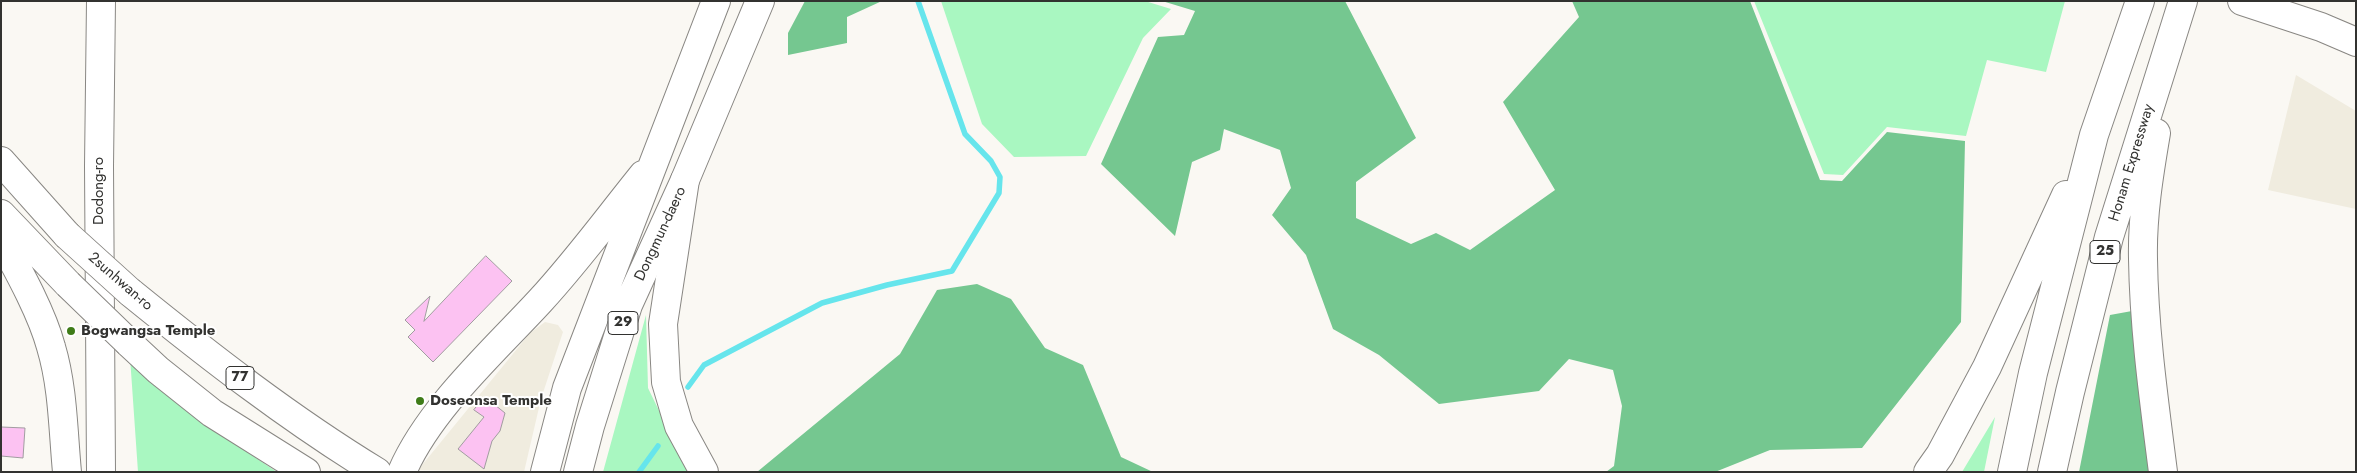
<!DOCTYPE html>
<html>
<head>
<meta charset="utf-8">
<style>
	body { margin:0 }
	#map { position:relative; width:2357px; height:473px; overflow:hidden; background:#faf8f3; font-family:Jost,sans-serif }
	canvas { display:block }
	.frame { position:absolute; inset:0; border:2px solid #323230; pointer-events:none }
</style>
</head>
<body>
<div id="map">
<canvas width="2357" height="473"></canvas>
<div class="frame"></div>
</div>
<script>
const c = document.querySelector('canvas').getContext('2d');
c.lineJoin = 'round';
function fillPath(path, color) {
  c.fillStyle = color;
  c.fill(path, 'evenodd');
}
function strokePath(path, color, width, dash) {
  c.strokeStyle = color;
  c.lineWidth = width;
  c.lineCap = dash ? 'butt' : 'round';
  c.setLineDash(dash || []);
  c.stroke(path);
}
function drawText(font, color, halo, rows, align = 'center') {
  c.font = font + ' Jost,sans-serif';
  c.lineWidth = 4;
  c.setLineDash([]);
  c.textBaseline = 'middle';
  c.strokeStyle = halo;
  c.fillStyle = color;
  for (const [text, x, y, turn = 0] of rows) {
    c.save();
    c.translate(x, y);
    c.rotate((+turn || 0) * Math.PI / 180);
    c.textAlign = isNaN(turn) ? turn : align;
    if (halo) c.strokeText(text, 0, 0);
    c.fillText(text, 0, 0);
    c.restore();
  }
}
fillPath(new Path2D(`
	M2296 75 2356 111V209L2268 190Z
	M545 322 558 325 563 332 541 399 524 472 418 470 530 333Z`), '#f0ecdf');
fillPath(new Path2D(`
	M941 1H1145L1171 9 1143 38 1086 156 1014 157 982 124Z
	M1754 1H2065L2046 72 1987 60 1966 136 1887 127 1843 175 1824 174Z
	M646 315 648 388 689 472H603Z
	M130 357 232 442 277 472H138Z
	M1995 417 1984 472H1962Z`), '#a9f7c1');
fillPath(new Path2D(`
	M805 1H882L847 17V43L788 55V33Z
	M1162 1H1345L1416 138 1356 182V218L1411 244 1436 233 1470 250 1555 190 1503 102 1579 17 1572 1H1750L1820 180 1842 181 1887 132 1965 141 1961 322 1862 448 1770 450 1715 472H1606L1614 466 1622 406 1613 370 1569 359 1539 391 1439 404 1379 355 1333 329 1306 255 1272 215 1291 188 1280 150 1224 129 1220 150 1192 162 1175 236 1101 164 1158 37 1184 35 1195 11Z
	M977 284 1011 299 1045 348 1083 365 1121 457 1153 472H757L900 354 937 290Z
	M2132 311 2156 472H2079L2110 315Z`), '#75c790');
strokePath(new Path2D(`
	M688 387 704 365 822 303 887 285 952 271 999 193 1000 177 991 161 965 134 918 1
	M639 472 658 446`), '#66e5ec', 5.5);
const building = new Path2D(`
	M486 256 512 281 433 362 408 337 415 330 405 320 430 296 424 321Z
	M485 397 505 413 500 431 492 441 484 469 458 449 484 417 474 410Z
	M1 427 25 428 23 458 1 456Z`);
fillPath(building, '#fcc2f2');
strokePath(building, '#a19da0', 1);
const major = new Path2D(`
	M101 1 99 166 101 472
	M2242 1 2321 27 2356 42
	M402 472C429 409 494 351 540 301 577 261 609 217 643 175
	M545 472 567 388 716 1
	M578 472 590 426 628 305 685 180 760 1`);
const highway = new Path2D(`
	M2156 133C2149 174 2142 217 2143 259 2144 330 2154 401 2163 472
	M1 161 67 235
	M685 180 663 324 666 382 679 426 704 472
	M1 214 68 284
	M1 239C18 270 42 313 51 347 63 387 63 430 67 472
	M130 292C209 356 290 419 377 472
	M129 343 158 370 212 413 306 472
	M1928 472 1940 455 1987 367 2066 195
	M2012 472 2033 373 2094 135 2140 1
	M2052 472 2070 392 2109 237 2183 1`);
strokePath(major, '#898783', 30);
strokePath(highway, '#898783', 30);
strokePath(major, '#fff', 28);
strokePath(highway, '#fff', 28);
const highwayBridge = new Path2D(`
	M67 235 130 292
	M68 284 129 343`);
strokePath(highwayBridge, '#898783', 30, []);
strokePath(highwayBridge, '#fff', 28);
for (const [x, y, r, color] of [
	[71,331,5,"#3f7c18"],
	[420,401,5,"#3f7c18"]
]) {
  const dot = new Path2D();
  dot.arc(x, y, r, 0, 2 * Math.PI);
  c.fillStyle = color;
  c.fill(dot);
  strokePath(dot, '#fff', 2);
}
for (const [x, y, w] of [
	[2105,252,30],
	[623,323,30],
	[240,378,28]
]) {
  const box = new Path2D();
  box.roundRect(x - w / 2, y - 11.5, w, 23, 4);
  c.fillStyle = '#fff';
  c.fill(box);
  strokePath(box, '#323230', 1);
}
drawText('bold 14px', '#323230', null, [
	["25",2105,252],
	["29",623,323],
	["77",240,378]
]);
drawText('15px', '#323230', '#fff', [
	["Honam Expressway",2132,163,-73],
	["Dodong-ro",99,191,-90],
	["Dongmun-daero",661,234,-65],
	["2sunhwan-ro",120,282,41]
]);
drawText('bold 15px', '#323230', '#fff', [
	["Bogwangsa Temple",81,331],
	["Doseonsa Temple",430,401]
], 'left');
</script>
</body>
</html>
